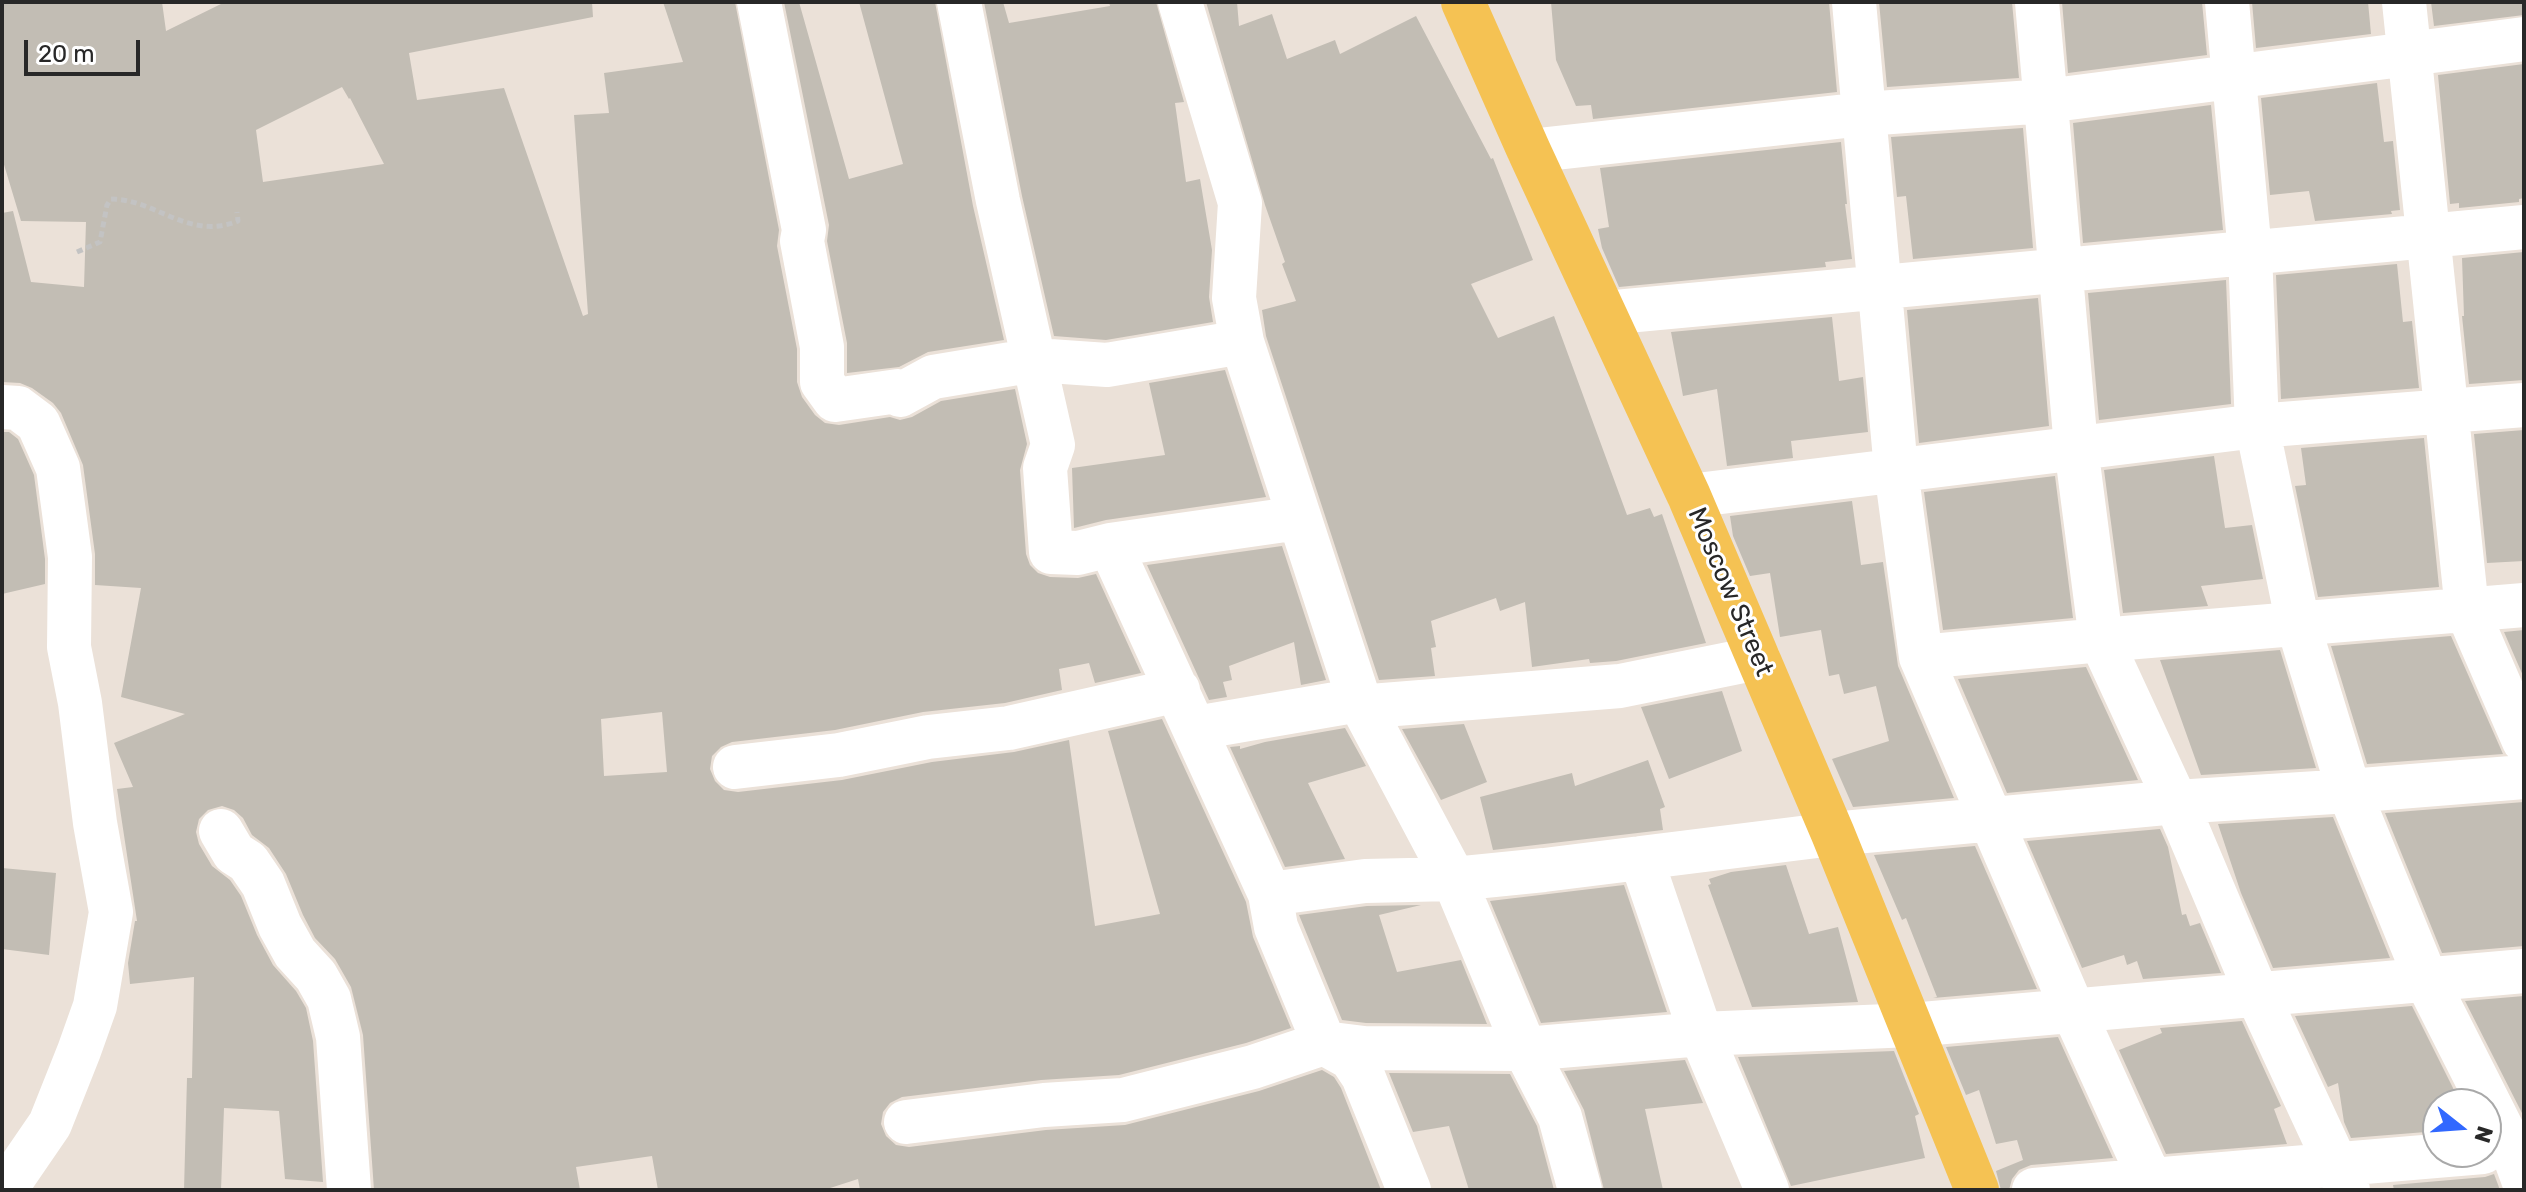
<!DOCTYPE html>
<html>
<head>
<meta charset="utf-8">
<style>
	body { margin:0 }
	#map { position:relative; width:2526px; height:1192px; overflow:hidden; background:#ebe1d8; font-family:Rubik,sans-serif }
	canvas { display:block }
	.frame { position:absolute; inset:0; border:4px solid #282828; pointer-events:none }
	.north { position:absolute; left:2422px; top:1088px; width:80px; height:80px; box-sizing:border-box; background:#fff; border:2px solid #a9a9a9; border-radius:50%; rotate:107deg; font-size:22px; font-weight:700; line-height:32px; text-align:center; color:#282828 }
	.north::after { content:''; display:block; margin:auto; width:28px; height:36px; background:#3168ff; clip-path:polygon(50% 0,100% 100%,50% 72%,0 100%) }
	.scale { position:absolute; left:24px; top:40px; width:116px; height:36px; box-sizing:border-box; border:4px solid #282828; border-top:0; padding-left:10px; font-size:24px; line-height:28px; white-space:nowrap; color:#282828; -webkit-text-stroke:6px #fff; paint-order:stroke }
</style>
</head>
<body>
<div id="map">
<canvas width="2526" height="1192"></canvas>
<div class="frame"></div>
<div class="north">N</div>
<div class="scale">20 m</div>
</div>
<script>
const c = document.querySelector('canvas').getContext('2d');
c.lineJoin = 'round';
function fillPath(path, color) {
  c.fillStyle = color;
  c.fill(path, 'evenodd');
}
function strokePath(path, color, width, dash) {
  c.strokeStyle = color;
  c.lineWidth = width;
  c.lineCap = dash ? 'butt' : 'round';
  c.setLineDash(dash || []);
  c.stroke(path);
}
function drawText(font, color, halo, rows, align = 'center') {
  c.font = font + ' Rubik,sans-serif';
  c.lineWidth = 6;
  c.setLineDash([]);
  c.textBaseline = 'middle';
  c.strokeStyle = halo;
  c.fillStyle = color;
  for (const [text, x, y, turn = 0] of rows) {
    c.save();
    c.translate(x, y);
    c.rotate((+turn || 0) * Math.PI / 180);
    c.textAlign = isNaN(turn) ? turn : align;
    if (halo) c.strokeText(text, 0, 0);
    c.fillText(text, 0, 0);
    c.restore();
  }
}
fillPath(new Path2D(`
	M2 2H162L166 31 225 2H592L593 17 409 53 417 100 504 88 583 316 588 314 574 115 609 113 604 73 683 62 663 2H735L779 230 777 246 797 349V382L802 397 815 415 825 423 839 425 890 417 900 420 912 417 941 401 1015 389 1027 444 1020 470 1026 554 1030 565 1038 573 1050 577 1078 578 1096 574 1141 673 1095 683 1089 663 1059 669 1062 690 1005 703 923 712 835 730 732 742 721 747 712 756 710 769 715 781 724 790 738 792 842 780 932 762 1014 752 1069 740 1095 926 1160 914 1108 731 1162 719 1246 902 1253 937 1291 1028 1246 1043 1119 1075 1041 1080 902 1097 890 1103 883 1112 881 1124 886 1136 896 1145 909 1147 1046 1130 1125 1125 1259 1091 1322 1070 1334 1077 1341 1088 1381 1190H860L858 1179 824 1190H658L652 1156 576 1167 580 1190H374L363 1035 351 987 335 959 315 938 303 915 286 874 269 848 252 835 243 818 234 810 222 806 208 810 199 819 196 832 199 844 212 866 230 880 241 896 257 935 273 965 296 991 306 1008 313 1041 323 1182 285 1179 279 1111 224 1108 221 1190H184L187 1078H192L194 977 130 984 128 963 135 921H137L117 789 133 787 114 743 185 714 121 697 141 588 95 585V554L83 465 61 413 53 403 32 388 20 383 2 382V213L13 211 31 282 84 287 86 222 21 221 2 158ZM342 87 349 99 350 98 384 164 263 182 256 130ZM662 712 667 772 604 776 601 719Z
	M784 2H799L849 179 903 164 859 2H935L973 206 1004 340 928 352 899 367 847 373V343L827 241 829 225Z
	M984 2H1003L1009 23 1110 6 1109 2H1156L1184 102 1175 103 1186 182 1200 179 1212 250 1209 297 1213 322 1106 340 1054 336 1022 196Z
	M1206 2H1237L1239 26 1272 14 1287 59 1335 40 1340 54 1416 16 1491 159 1493 158 1533 260 1471 284 1498 338 1554 316 1627 515 1650 508 1654 517 1662 514 1706 643 1616 661 1590 663 1589 659 1532 667 1525 602 1500 611 1496 598 1431 621 1436 647 1431 648 1435 676 1379 680 1266 336 1262 310 1296 301 1282 264 1285 262 1265 205Z
	M1551 2H1829L1837 92 1593 119 1591 105 1576 106 1556 60Z
	M1879 2H2012L2019 78 1887 87Z
	M2062 2H2202L2207 55 2068 73Z
	M2252 2H2368L2371 34 2256 48Z
	M2431 2H2524V15L2434 26Z
	M2524 64V198L2519 199V202L2459 208V203L2450 204 2438 75Z
	M2377 83 2384 142 2393 141 2400 210 2391 211 2392 214 2315 221 2309 191 2270 195 2261 98Z
	M2211 105 2223 230 2083 243 2073 123Z
	M2023 128 2033 248 1913 259 1906 196 1897 197 1891 137Z
	M1841 142 1847 204H1845L1852 259 1825 262 1826 267 1619 287 1602 248 1598 229 1609 227 1600 168Z
	M2524 252V380L2469 384 2462 316H2464L2462 258Z
	M2397 264 2403 322 2412 321 2419 388 2281 399 2276 275Z
	M2226 280 2231 404 2099 420 2088 293Z
	M2038 298 2049 426 1919 443 1907 310Z
	M1832 317 1839 381 1863 377 1868 432 1791 441 1793 458 1727 466 1717 389 1683 396 1671 332Z
	M1225 370 1266 497 1106 520 1074 528 1072 468 1165 455 1149 383Z
	M2524 430V561L2487 563 2474 434Z
	M2 432H9L18 439 34 475 45 559V584L2 594Z
	M2424 438 2439 587 2318 597 2295 486 2306 485 2301 448Z
	M2214 456 2225 528 2252 525 2263 579 2201 586 2208 606 2123 613 2104 470Z
	M2055 476 2073 618 1943 630 1924 492Z
	M1852 501 1861 565 1883 562 1898 666 1954 798 1853 807 1832 759 1889 741 1876 686 1844 694 1839 674 1829 676 1821 630 1780 637 1770 573 1750 576 1733 536 1730 516Z
	M1282 546 1326 680 1301 685 1294 642 1229 666 1232 680 1223 682 1227 697 1209 700 1147 565Z
	M2524 630V678L2504 632Z
	M2451 636 2503 754 2367 764 2331 646Z
	M2280 650 2316 768 2201 775 2160 660Z
	M2086 667 2138 780 2007 793 1958 679Z
	M1722 691 1742 751 1669 779 1641 707Z
	M1464 724 1487 782 1441 800 1402 729Z
	M1345 728 1366 766 1308 783 1345 859 1285 867 1230 747 1240 746V749L1265 742Z
	M1648 760 1665 807 1660 809 1663 830 1493 850 1480 797 1572 773 1575 786Z
	M2524 802V946L2442 953 2385 813Z
	M2333 817 2390 958 2273 968 2241 893 2218 824Z
	M2160 829 2168 847 2182 915 2186 914 2190 926 2200 923 2221 973 2143 979 2137 961 2127 965 2124 955 2082 968 2027 841Z
	M1975 846 2037 989 1933 998 1937 997 1906 918 1902 920 1874 855Z
	M1786 865 1809 934 1838 927 1858 1002 1752 1007 1708 885 1711 884 1709 879 1731 872Z
	M2 868 56 873 49 955 2 949Z
	M1624 885 1667 1012 1541 1023 1490 901Z
	M1421 905 1379 915 1397 972 1461 960 1487 1024 1366 1023 1342 1020 1299 915 1367 906Z
	M2524 996V1117L2465 1001Z
	M2412 1006 2461 1104H2438V1131L2351 1138 2344 1122 2338 1083 2328 1087 2295 1016Z
	M2242 1021 2281 1106 2274 1109 2287 1144 2166 1154 2119 1050 2162 1033 2160 1028Z
	M2058 1037 2113 1158 2031 1165 2019 1170 2012 1179 2009 1190H2001L1996 1171 2023 1160 2017 1140 1996 1144 1979 1090 1966 1095 1946 1047Z
	M1894 1051 1919 1114 1915 1116 1925 1158 1791 1186 1738 1057Z
	M1685 1060 1703 1103 1645 1109 1663 1190H1604L1584 1110 1564 1071Z
	M1389 1073 1510 1074 1537 1126 1554 1190H1469L1449 1126 1413 1132Z
	M2494 1174 2500 1190H2394L2393 1185 2485 1177Z`), '#c2bdb4');
strokePath(new Path2D(`
	M77 252 100 242 107 205 111 199C156 199 188 241 238 221L237 212`), '#c3c3c3', 5, [6, 4]);
strokePath(new Path2D(`
	M759 2 804 230 802 241 822 347V382L835 400 898 391 900 395 933 377 1035 360 1107 365 1242 342
	M959 2 998 201 1053 445 1045 468 1051 552 1078 553 1110 545 1270 894 1276 927 1324 1043 1351 1058 1363 1076 1409 1190
	M1180 2 1240 203 1234 298 1242 342 1359 700 1454 879 1525 1049 1560 1117 1580 1190
	M1854 2 1896 470 1921 657 2073 1010 2155 1190
	M2037 2 2076 447 2101 640 2176 802 2257 994 2348 1190
	M2227 2 2250 253 2257 426 2298 624 2349 791 2426 979 2512 1149 2524 1182
	M2404 2 2467 610 2524 741
	M1529 151 1864 114 2046 101 2524 39
	M1605 313 2524 227
	M2 407 18 408 38 423 58 468 70 557 69 647 80 703 95 823 111 912 95 1006 79 1051 50 1124 13 1178 2 1180
	M1689 496 2257 426 2524 405
	M1110 545 1299 518
	M1921 657 2101 640 2524 605
	M1196 728 1359 700 1371 706 1620 686 1758 658
	M735 767 839 755 928 737 1009 728 1178 690
	M221 831 234 853 248 862 263 884 280 926 295 953 316 976 329 999 338 1037 349 1190
	M1641 858 1701 1034 1767 1190
	M1270 894 1365 881 1454 879 1544 870 1833 834 2176 802 2349 791 2524 777
	M906 1122 1044 1105 1123 1100 1253 1067 1324 1043 1364 1048 1525 1049 1701 1034 1911 1025 2524 971
	M2034 1190 2483 1152`), '#fff', 44);
strokePath(new Path2D(`
	M1463 2 1529 151 1689 496 1833 834 1977 1190`), '#f5c253', 44);
drawText('26px', '#282828', '#fff', [
	["Moscow Street",1730,592,67]
]);
</script>
</body>
</html>
